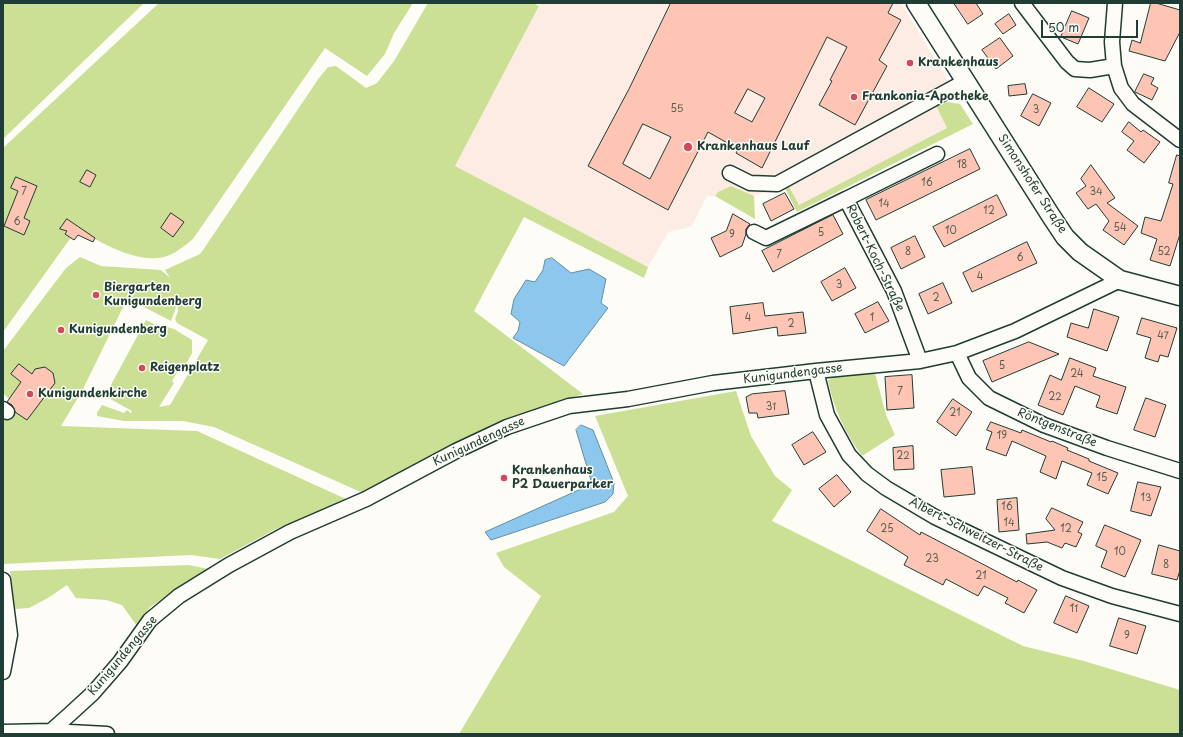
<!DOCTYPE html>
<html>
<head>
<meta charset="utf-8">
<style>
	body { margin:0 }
	#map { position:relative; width:1183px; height:737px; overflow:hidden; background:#fdfcf7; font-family:"Playpen Sans",sans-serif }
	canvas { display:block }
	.frame { position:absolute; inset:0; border:4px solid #1f3d34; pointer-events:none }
	.scale { position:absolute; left:1041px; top:20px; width:97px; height:18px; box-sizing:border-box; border:2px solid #1f3d34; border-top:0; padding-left:5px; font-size:12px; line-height:14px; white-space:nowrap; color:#1f3d34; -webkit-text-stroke:3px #fdfcf7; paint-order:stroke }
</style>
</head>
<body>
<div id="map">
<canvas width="1183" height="737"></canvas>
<div class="frame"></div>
<div class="scale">50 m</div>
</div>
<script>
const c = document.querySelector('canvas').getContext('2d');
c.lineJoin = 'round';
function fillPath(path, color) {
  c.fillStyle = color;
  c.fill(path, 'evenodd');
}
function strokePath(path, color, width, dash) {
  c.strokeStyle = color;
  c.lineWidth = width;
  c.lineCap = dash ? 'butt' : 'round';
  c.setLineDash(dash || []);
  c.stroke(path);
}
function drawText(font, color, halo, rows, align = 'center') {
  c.font = font + ' "Playpen Sans",sans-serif';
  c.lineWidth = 3;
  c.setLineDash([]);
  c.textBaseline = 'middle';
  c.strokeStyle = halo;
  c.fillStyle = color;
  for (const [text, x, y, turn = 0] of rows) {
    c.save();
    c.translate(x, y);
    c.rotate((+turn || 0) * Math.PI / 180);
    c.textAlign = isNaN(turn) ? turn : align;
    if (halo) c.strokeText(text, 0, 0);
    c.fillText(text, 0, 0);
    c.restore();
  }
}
fillPath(new Path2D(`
	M541 3H901L949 82 930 95 947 128 799 205 784 186 754 196 731 186 718 192 715 196H707L691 227 668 232 648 267 455 166Z`), '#fdece3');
fillPath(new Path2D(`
	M3 3H144L3 139Z
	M159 3H413L394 33 385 54 367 76 325 48 193 239C186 245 178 251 170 255 141 267 102 243 77 229L3 332V148Z
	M428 3H533L539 6 455 166 648 267 644 278 524 217 474 311 583 394 495 423 363 493 214 427 183 421H124L97 416V413L102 405 124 413 127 410 131 413 132 411 105 396 146 320 160 327H167L174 329 192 340V353L183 370 179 369 172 381 174 383 159 407 170 405 208 340 177 323 175 319 178 311 177 305 171 321 146 308 126 301 82 391 61 426 197 431 348 500 274 530 220 559 191 555 3 564V408L10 400 3 393V351L66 268 80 257 101 266 161 270 170 278 165 270 200 254 203 250 319 78 328 67 336 66 366 88 377 83 394 61Z
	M947 102 960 104 973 124 797 212 784 186 787 183 799 205 947 128 936 106Z
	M731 186 754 196 755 219 715 196 718 192Z
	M875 373 886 415 895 435 862 456C845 433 834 409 828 381L833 375Z
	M736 391 751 436 775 476 792 490 772 521 1023 646 1084 661 1180 690V734H459L541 596 504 567 496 553 614 512 628 496 595 416Z
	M189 565 208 569 150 607 137 626 122 605 106 600 76 598 67 585 48 598 29 608 15 609 10 571Z`), '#cbe095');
const water = new Path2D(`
	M552 258 571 273 589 269 606 279 601 303 608 308 564 366 513 338 518 331 520 322 511 314 514 299 526 280 535 282 543 270 545 260Z
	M581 425 593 430 614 483 613 494 605 502 491 540 485 532 592 484 576 430Z`);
fillPath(water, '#8dc7ed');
strokePath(water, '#6190a3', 1);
const building = new Path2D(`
	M671 3H893L888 13 901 20 879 60 887 66 855 125 819 105 832 81 830 80 847 47 827 37 762 168 736 153 738 149 708 132 668 210 588 166 629 89ZM748 89 765 98 752 122 735 113ZM643 124 671 137 650 179 623 164Z
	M954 3H976L983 14 968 24Z
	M1151 3H1156L1180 10V32L1165 61 1129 51 1132 40 1140 43Z
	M1072 11 1089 18 1078 44 1061 37Z
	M1009 14 1016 25 1003 34 995 24Z
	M1000 38 1013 56 996 69 982 50Z
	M1144 74 1154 78 1151 84 1158 88 1152 100 1135 92Z
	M1025 84 1027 94 1009 96 1008 86Z
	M1089 88 1114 104 1102 122 1077 107Z
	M1033 94 1051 103 1039 126 1021 116Z
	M1129 122 1141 132 1143 130 1160 142 1144 163 1127 150 1134 141 1122 132Z
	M970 149 980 169 876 220 866 200Z
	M1177 155 1180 156V234L1170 266 1150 260 1157 239 1141 233 1145 217 1161 221 1173 184 1169 183Z
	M1091 165 1115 198 1107 203 1138 226 1124 245 1103 230 1109 221 1096 204 1088 209 1076 193 1086 186 1081 179Z
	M87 170 96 175 90 187 80 182Z
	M16 177 37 186 24 218 30 221 24 235 4 226 18 191 11 188Z
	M785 193 794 209 771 221 763 204Z
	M997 195 1007 215 944 247 933 227Z
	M171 213 184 222 173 237 161 228Z
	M733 214 750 224 746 229V234L742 246 720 257 711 238 726 231Z
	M833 215 843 234 773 272 762 251Z
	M67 219 95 238 93 242 78 235 74 240 65 234 67 231 60 229Z
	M915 236 925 257 901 269 891 248Z
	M1027 242 1037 263 972 292 963 273Z
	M845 268 856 288 832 301 821 282Z
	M943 283 952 303 928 314 919 294Z
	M878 302 889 321 865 333 855 314Z
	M763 303 765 316 803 312 806 333 778 336 777 327 733 334 730 307Z
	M1094 309 1119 317 1107 351 1067 337 1071 323 1088 328Z
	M1142 318 1177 328 1168 357 1160 355 1158 362 1145 358 1151 338 1137 334Z
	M1029 342 1059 354 992 382 983 361Z
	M1070 358 1096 368 1093 376 1126 387 1117 414 1096 407 1100 396 1075 386 1063 415 1038 405 1050 375 1061 380Z
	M19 364 32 374 35 369 45 367 53 373 55 383 27 420 15 412 12 405 7 402 21 382 11 374Z
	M912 375 914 408 887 410 885 377Z
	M785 391 789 414 758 418 757 413H749L746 397 752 394Z
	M1146 398 1166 405 1155 437 1134 430Z
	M953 399 972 412 956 436 937 422Z
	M991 422 1021 433 1022 430 1051 442 1052 441 1068 448 1067 450 1089 459V461L1118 473 1108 494 1087 485 1092 473 1062 461 1056 479 1040 472 1046 456 1012 441 1006 456 986 449 992 432 987 430Z
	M813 432 826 452 804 465 792 445Z
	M913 446 914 469 894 470 893 448Z
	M972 467 975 494 944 497 941 470Z
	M837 475 851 492 834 507 819 489Z
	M1138 482 1161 487 1151 516 1131 511Z
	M1017 498 1019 530 999 532 997 500Z
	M1052 508 1083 522 1078 532 1082 534 1076 547 1065 543 1062 548 1047 542 1027 544 1026 534 1055 530 1046 519Z
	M881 509 920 535 921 532 1017 582 1018 580 1037 590 1024 613 1005 603 1008 598 984 586 978 596 946 579 943 585 904 565 908 557 867 531Z
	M1105 525 1141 540 1125 577 1101 567 1107 551 1096 546Z
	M1159 545 1180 551V570L1177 580 1152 574Z
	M1066 596 1089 606 1077 633 1054 623Z
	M1119 618 1146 626 1137 654 1110 646Z`);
fillPath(building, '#fec5b4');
strokePath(building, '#1f3d34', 1);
const minor = new Path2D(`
	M1022 3 1067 62 1075 69 1090 70 1114 66
	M1115 3 1112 42 1114 66 1121 88 1133 104 1180 140
	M730 173 750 183 777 184 966 81
	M754 232 766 238 846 199
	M957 353 969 378 989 398 1044 425 1107 448 1180 471
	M920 361 894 291 846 199 937 154
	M816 371 827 415 849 455 867 474 886 488 935 517 1062 578 1112 596 1180 614
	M3 409 7 412
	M3 580 10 635 3 672
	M51 731 69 715 93 693 120 662 150 620 179 596 229 565 290 532 366 499 456 451 507 427 569 406 628 399 713 383 816 371 920 361 957 353 1015 331 1120 280
	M3 732 51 731 107 734`);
const tertiary = new Path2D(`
	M916 3 1051 216 1065 237 1080 252 1120 280 1180 296`);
strokePath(minor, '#1f3d34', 17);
strokePath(tertiary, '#1f3d34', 21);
strokePath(minor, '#fdfcf7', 14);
strokePath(tertiary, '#fdfcf7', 18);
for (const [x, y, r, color] of [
	[910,63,4,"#d1495b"],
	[854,97,4,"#d1495b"],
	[688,147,5,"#d1495b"],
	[96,295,4,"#d1495b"],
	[61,330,4,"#d1495b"],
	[142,368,4,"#d1495b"],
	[30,394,4,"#d1495b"],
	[504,478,4,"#d1495b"]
]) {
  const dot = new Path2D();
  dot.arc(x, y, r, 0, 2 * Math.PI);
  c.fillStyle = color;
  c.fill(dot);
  strokePath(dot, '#fdfcf7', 1.5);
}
drawText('10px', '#575f54', null, [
	["55",677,109],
	["3",1036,110],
	["18",962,165],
	["16",927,183],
	["7",24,192],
	["34",1096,192],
	["14",884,204],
	["12",989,211],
	["6",17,222],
	["54",1120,228],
	["10",951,231],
	["5",821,233],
	["9",732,235],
	["8",908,252],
	["52",1164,252],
	["7",779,255],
	["6",1020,258],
	["4",980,277],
	["3",839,285],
	["2",936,298],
	["4",748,318],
	["1",872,318],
	["2",791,324],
	["47",1163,336],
	["5",1002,366],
	["24",1077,374],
	["7",900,392],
	["22",1055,397],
	["31",771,407],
	["21",955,413],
	["19",1002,436],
	["22",903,456],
	["15",1102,478],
	["13",1146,498],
	["16",1007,507],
	["14",1009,523],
	["25",887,529],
	["12",1066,529],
	["10",1120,552],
	["23",932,559],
	["8",1166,565],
	["21",981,576],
	["11",1074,609],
	["9",1127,636]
]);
drawText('bold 12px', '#1f3d34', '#fdfcf7', [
	["Krankenhaus",918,63],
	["Frankonia-Apotheke",862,97],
	["Krankenhaus Lauf",697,147],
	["Biergarten",104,288],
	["Kunigundenberg",104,302],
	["Kunigundenberg",69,330],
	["Reigenplatz",150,368],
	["Kunigundenkirche",38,394],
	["Krankenhaus",512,471],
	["P2 Dauerparker",512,485]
], 'left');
drawText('12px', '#1f3d34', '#fdfcf7', [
	["Simonshofer Straße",1032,184,57],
	["Robert-Koch-Straße",875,258,64],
	["Kunigundengasse",793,374,-7],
	["Röntgenstraße",1057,428,22],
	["Kunigundengasse",479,442,-25],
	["Albert-Schweitzer-Straße",976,535,27],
	["Kunigundengasse",123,656,-50]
]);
</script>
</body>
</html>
